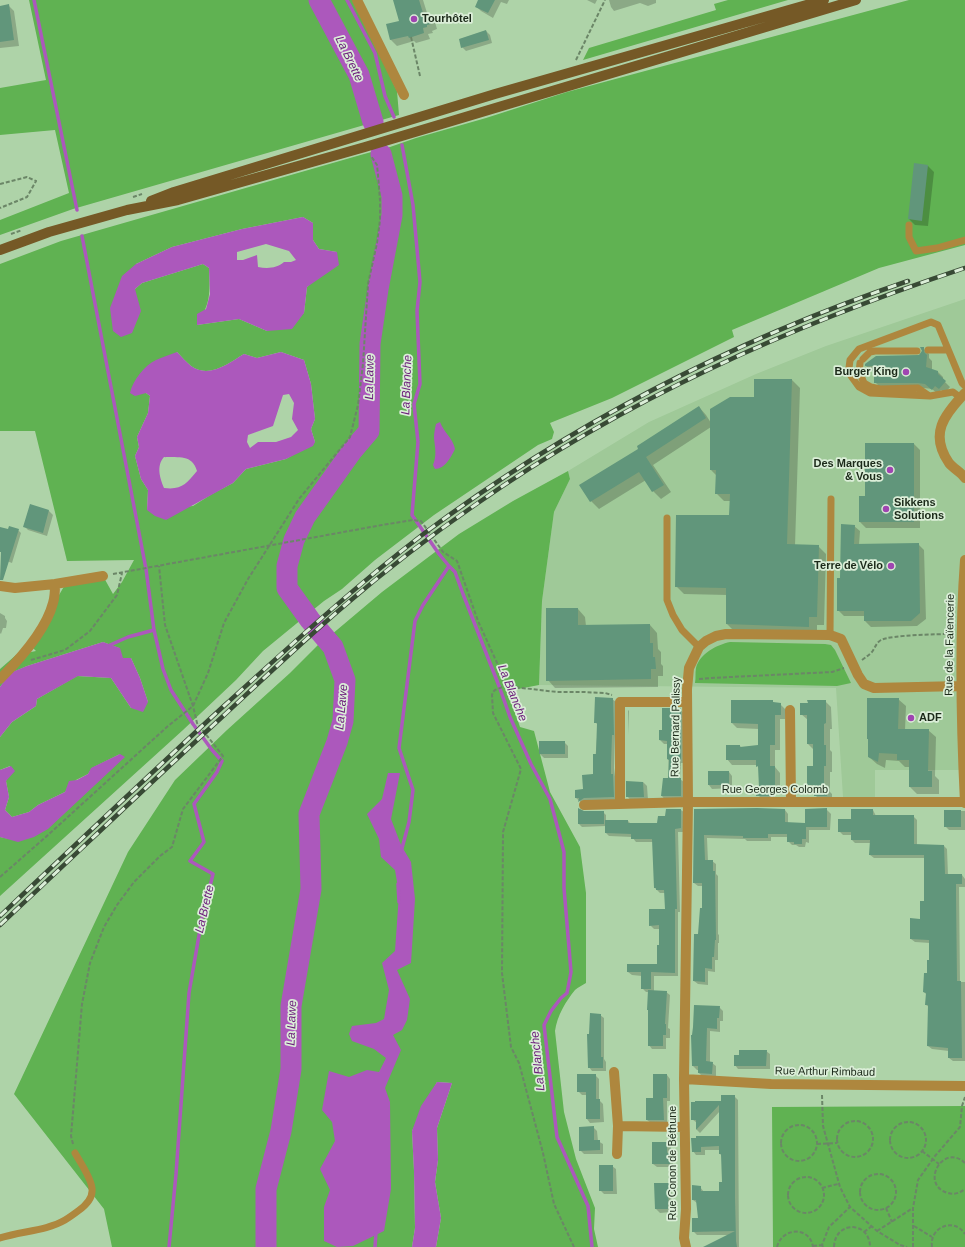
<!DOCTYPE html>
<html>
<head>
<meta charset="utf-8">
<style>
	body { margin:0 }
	canvas { display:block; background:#aed3a8 }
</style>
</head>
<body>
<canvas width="965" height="1247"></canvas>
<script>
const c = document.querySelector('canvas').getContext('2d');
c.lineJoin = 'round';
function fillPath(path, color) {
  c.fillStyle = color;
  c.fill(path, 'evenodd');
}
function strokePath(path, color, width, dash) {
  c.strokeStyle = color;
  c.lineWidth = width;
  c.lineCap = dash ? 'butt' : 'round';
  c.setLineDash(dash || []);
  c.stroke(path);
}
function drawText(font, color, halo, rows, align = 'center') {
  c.font = font + ' Arial,sans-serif';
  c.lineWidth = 3.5;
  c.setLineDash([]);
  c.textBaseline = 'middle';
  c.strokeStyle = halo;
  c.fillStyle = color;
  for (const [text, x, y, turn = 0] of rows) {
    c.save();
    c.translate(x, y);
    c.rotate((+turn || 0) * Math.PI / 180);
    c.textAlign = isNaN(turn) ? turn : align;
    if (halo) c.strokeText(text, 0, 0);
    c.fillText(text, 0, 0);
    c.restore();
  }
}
fillPath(new Path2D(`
	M965 299V751L961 770H875V797H843L836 688 539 685 542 601 554 512 570 479 568 471 649 422 756 374 826 346Z`), '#9fc998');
fillPath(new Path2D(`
	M29 0H353L397 91 399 115 73 209 0 235V220L69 193 55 130 0 135V88L46 80Z
	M728 0H788L583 60 589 48 716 10 714 4Z
	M909 0H965V245L879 268 732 330 734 337 612 398 550 423 554 432 552 439 538 445 434 515 375 560 342 589 324 601 263 651 236 680 183 730 0 896V837L19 841 120 754 92 768 88 774 76 780 65 792 38 805 29 812 12 817 5 810 9 797 6 781 10 766 0 770V737L12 722 36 706 37 699 77 676 111 678 131 708 148 702 140 678 131 658H122L119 648 103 642 27 666 11 673 0 687V669L16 655 36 651 30 645 66 583 103 576 113 594 122 582 134 560 67 561 35 431H0V264L61 241 364 154 390 147 416 138 486 118 567 92ZM303 217 313 223V240L319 249 337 252 307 287 304 313 267 331 239 319 197 325C211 302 210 294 209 268L203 264 142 283 135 289 136 264 172 247 242 229ZM177 352C182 357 186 362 191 366 209 379 229 363 244 354L257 358 281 352 304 360 311 384 315 419 311 429 315 442 286 459 246 469 233 483 212 494 193 506 147 510 148 490 141 479 135 456 139 447 137 437 148 413 150 396 146 393Z
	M568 471 570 479 554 512 542 601 539 685 508 691 520 727 534 731 550 792 580 847 586 893V983C583 985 578 987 575 990 566 1001 557 1016 555 1031L564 1112 576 1159 595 1208 594 1229 598 1247H436L441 1218 435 1182 438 1160 437 1128 452 1083 437 1082 412 1131 414 1171 415 1228 412 1247H112L104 1209 14 1094 128 852 175 780 227 730 290 673 321 642 331 635 382 592 459 534 513 501Z
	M730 642 825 644 831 645 835 650 851 683 837 686 695 683C696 678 695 673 696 668 700 653 717 645 730 642Z
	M965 1106V1247H773L772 1107Z`), '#60b252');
fillPath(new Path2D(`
	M303 217 313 223V240L319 249 337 252 339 265 307 287 304 313 292 329 267 331 239 319 197 325V314L206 309 210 294 209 268 203 264 142 283 135 289 141 311 132 333 121 337 113 331 110 308 122 276 136 264 172 247 242 229ZM266 244 289 251 296 260 291 262H284C277 268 268 269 258 267L257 255 243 260H237V252Z
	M177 352C182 357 186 362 191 366 209 379 229 363 244 354L257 358 281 352 304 360 311 384 315 419 311 429 315 442 313 446 286 459 246 469 233 483 166 520 155 516 147 510 148 490 141 479 135 456 139 447 137 437 148 413 150 396 146 393 135 396 130 393C133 380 144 366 156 360 162 357 170 355 177 352ZM289 394 294 403 292 419 298 430 291 437 276 442H258L250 448 247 442 248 435 273 426 283 395ZM164 457C179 458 192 454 197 471 186 484 182 490 164 488 160 478 156 466 164 457Z
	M440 422C444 433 453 438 455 449 451 457 445 469 435 469L433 465C437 455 435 448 434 438 434 433 435 428 436 424Z
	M103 642 120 648 123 658H131L140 678 148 702 143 712 131 708 111 678 78 676 37 699 36 706 12 722 0 737V687L10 673 27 666Z
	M120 754 125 757 48 829 34 837 18 842 0 837V770L11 766 15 771 6 781 9 797 5 810 12 817 29 812 38 805 65 792 69 781 77 780 88 774 91 768Z
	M388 773H400L391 819 401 845 411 862 415 899 411 963 397 970 410 999 407 1020 402 1030 393 1035 401 1050 385 1088 390 1102 391 1189 384 1231 353 1246 337 1247 324 1241V1207L330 1190 320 1169 335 1141 332 1122 322 1110 329 1071 349 1077 367 1070 379 1072 386 1058 374 1049 352 1041 349 1034 352 1026 376 1023 384 1019 389 990 382 963 395 951 399 894 395 870 381 857 379 839 367 814 382 799Z
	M437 1082 452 1083 437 1128 438 1160 435 1182 441 1218 436 1247H412L415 1228 414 1171 412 1131 421 1106Z`), '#ac58bc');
fillPath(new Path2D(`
	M394 0H423L428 16 435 22 437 29 432 31 433 33 428 34 430 39 416 43 414 41 397 46 391 40 387 25 400 22Z
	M479 0H509L507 4 501 2 493 18 481 11 476 6Z
	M587 0H597L595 4Z
	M609 0H656V3L648 6 640 3 614 11 611 7Z
	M8 5 14 11 19 46 0 48V7Z
	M486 31 490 35 492 43 466 51 462 47Z
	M915 164 928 166 934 172 928 226 915 225 909 219Z
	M923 348 929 354V358L932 361V370L938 372 943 377V380L950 387 945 393 941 390 938 394 932 389 924 388H881L875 382V371H871L866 366V364L920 356Z
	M792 380 800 388 795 546H818L826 554 824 625H817V635L735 632 727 624V595L684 594 676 586 730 516V501H724L716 493 717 476 711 470V427L653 465 671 492 661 499 653 491 646 480 599 509 591 501 639 449 699 407 706 415 711 423 755 398Z
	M866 444H914L920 450V528H866L860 522 866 497Z
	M30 506 49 511 53 515 47 536 28 530 24 526Z
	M854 526 860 531 859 545 918 544 924 550 926 619 917 626 871 627 865 621V616H844L838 610 841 579Z
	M18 530 21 533 12 563 4 560Z
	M578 609 585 617 586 626 650 625 657 633 658 649 661 652V664L663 666V676H658V687L555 688 548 680Z
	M0 613 5 616V618L7 621 6 628H3L1 634 0 633Z
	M612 699 616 702 614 768 616 785 617 801 583 804 576 798V791L584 790 594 775 598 725 595 722Z
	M898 699 906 706 905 730H928L936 737 935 776 939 780V794H917L910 787V767H905L899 761 886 760 885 768 877 764 869 757Z
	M732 701H772L775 704H780L785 709V719H780V750H775V767L780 773V790L774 791V800H763L758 795 760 789 759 769 757 765H732L727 759 740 746 742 748 759 746V729L737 728 732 723Z
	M825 701 831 707 832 729H830V750L832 752V772H830V792L832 794V801H821L815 795V791L808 785V767H814V750L808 744V720L801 714Z
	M628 710 629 711 628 735Z
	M680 710 684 713V763H681L680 779 685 783V799L665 800 662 796 669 780 668 744H664L660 740 663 731Z
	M564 742 568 746V758H544L540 754Z
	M729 772 732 776V788L712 789 709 785Z
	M643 782 647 786 648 800 631 801 628 797Z
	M681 810 685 813 684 832H678L680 912H678V976H654V991L666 992 670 995 668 1028 670 1029V1038H666V1049H652L649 1045V992H646L642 988V976L632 975 628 972 658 965 660 946V929H654L650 925 666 910 665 893H660L655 888 653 842H636L632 837 609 836 606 833V826L582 827 579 824 584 812H603L606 815V821H628L631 824H658L666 817Z
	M695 810H785L788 814V823L806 824V810H827L831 814 830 830H809V843L806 842 805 847H799L796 845H792L788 841V837H771V841H747L745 839 707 838 708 861H712L716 864V874L718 876V934L719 935V943H718V960H715V972L708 971V985L698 984 694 981 703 909V886H698L694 883Z
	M873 810 876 816H913L917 820V846H944L947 849 948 875H962L965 879V887H959L960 982H965V1061H953L949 1058V1051L932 1049 928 1046 929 1007 926 1005 927 995 924 992 930 961V943L915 942 911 939 921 920 925 902V858H874L870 855 871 843H855L852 840V835H843L839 831 852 820Z
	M945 811H965V830H949L945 826Z
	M695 1006 719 1007 723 1011V1021H720V1032L710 1031V1062L712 1063 716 1066V1077H703L699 1073V1070H697L693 1066Z
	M600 1015 604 1018V1059L606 1062V1071H592L589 1067 590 1035Z
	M766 1051 770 1054V1069H738L735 1065Z
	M595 1075 599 1079V1100L603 1104 604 1122 590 1123 587 1119V1095H582L578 1091Z
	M667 1075 670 1079V1101H667V1123H651L647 1120 654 1099Z
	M734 1096 738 1100 739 1247H719L730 1235H697L693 1231 699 1219 697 1203 693 1200 700 1187 704 1192H720L723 1183 722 1156 720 1154V1150H705V1155H696L693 1151 720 1137V1111L700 1133 697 1130V1123L692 1119Z
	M593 1127 597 1131 598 1141 603 1144V1154H584L580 1150Z
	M667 1143 671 1147 670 1155 673 1157V1167H657L653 1164Z
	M612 1166 616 1169 617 1194H604L600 1190Z
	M669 1184 672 1188 671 1212 660 1213 656 1209Z`), '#0003');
strokePath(new Path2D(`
	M34 0 77 210
	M347 0 375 53 385 96 394 117
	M402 145 413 205 420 282 417 311 420 384 414 404 418 442 412 515 439 554 449 566 455 572 463 594 499 686 510 717 531 764 550 799 564 852V888L571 972 567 993 561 998 551 1011 544 1025 557 1137 588 1206 592 1247
	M82 236 146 569 154 630 163 669 171 690 193 724 212 750 222 761 217 772 194 804 204 842 190 861 213 874 202 918 189 993 176 1174 169 1247
	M110 645 128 637 154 630
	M401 852 409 822 413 790 399 748 415 621 423 605 449 566
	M398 884 399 902
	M375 1247 376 1232`), '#ac58bc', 3.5);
strokePath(new Path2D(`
	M319 0 359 75 373 122
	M266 1247V1189L281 1131 291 1069V1006L311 889 309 814 337 742 343 721 345 680 333 647 310 620 287 588V566L294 540 305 517 352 451 369 431 370 344 378 289 392 215V196L381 154`), '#ac58bc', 21);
fillPath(new Path2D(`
	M393 0H419L424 16 429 15 431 24 427 25V27L423 28 424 33 409 38 408 36 390 40 386 24 399 21Z
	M478 0H495L488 13 475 7Z
	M9 4 14 40 0 42V6Z
	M486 30 489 40 461 48 459 39Z
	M914 163 928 165 922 221 908 219Z
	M920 347H924V352L927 355 926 367 938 371V374L946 381 939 389 935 386 932 390 925 384 918 383H874V366H865V364L876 356 919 355 922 351Z
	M754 379H792L787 544 819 545 817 617H809V627L726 624V588L675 587 676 515H729L730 494H715L716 470H710V409L730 397H754Z
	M699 406 706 418 646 457 664 485 652 492 639 472 590 502 579 485 638 449 637 446Z
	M865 443H914V522H859V496H865Z
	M30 504 49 510 43 533 23 527Z
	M841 524 855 525 854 544 919 543 920 613 911 621H864V611H837V578H840Z
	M9 526 19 529 3 580H0L1 552H0V527L8 529Z
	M546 608H578V625L650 624V643H653V657H655L656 669H651V679L546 681Z
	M595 697 613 698 614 735H612L611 764V774H613L614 797 584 798 578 802 579 798H575V790L583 789 582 775 593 774V754H596L597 723H594Z
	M867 698H899L898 729H929L928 771H932V787H909V760H897V754L879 753 878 762 868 757V739H867Z
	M731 700H773V702L781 703V715H775V745H770V766H775V786H769V796H756V788H759L758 766 756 767V760H726V745H740V747L758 745V724L731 723Z
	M807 700H826V723L824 724V745H826V766H824V787H827V796H814V785H807V766H813V744H807V715H800V703H808Z
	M662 708H681V760H677V778H681V796H661L663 778H668L669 760 667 759V741L659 740V730H662Z
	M539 741H565V754H539Z
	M708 771H729V785H708Z
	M626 781 643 782 644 797H626Z
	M578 808 584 811H604V824H578Z
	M757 808 785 809V822L805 823V809L827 808V827H806V839H802V844H794V842H787V834H768V838H743V836L704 835 705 860H713V871H715L716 940H715L714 957H712V969L705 968V982L693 981 694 934H698L700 908H702V883H693L694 809Z
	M666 809H681V828L675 829 677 909H675V973L651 972V989H641V972H627V964H657V945H659V925L649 926V909H665L664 890H656V888H654L652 839H631V834L605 833V820H628V823H657L658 816H665Z
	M851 809H873V815H914V844L944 845 945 874H962V884H956V893L957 981H961L962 1058H948V1048L927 1046 928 1005H925L926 993 923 992 924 973H927V960H929V940L910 939V918L920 919V901H924V855H869L870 840H851V832H838V819H851Z
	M944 810H961V827H944Z
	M648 990 667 991 665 1024H666V1035H663V1046H648V1010H647Z
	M694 1005 720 1006 719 1018H717V1029L707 1028 706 1061 713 1062 712 1074 698 1073V1066H692L691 1035H692L693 1027Z
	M590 1013 601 1014V1057H603V1068H588L587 1034H589Z
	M739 1050H767L766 1066H734V1055H739Z
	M577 1074H596V1099H600V1119H586V1092H577Z
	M653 1074H667V1098H663L664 1120H646V1098H653Z
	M721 1095H735V1197L736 1241 737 1247H703L735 1231 692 1232V1218H698L696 1200H692V1185L701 1186V1191H719V1182H722L721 1154H719V1146L701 1147V1152H692L691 1138H696V1136H719V1105L696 1130V1120H691V1102H695V1101H721Z
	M594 1126V1140H600V1150L579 1151V1127Z
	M652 1142H667V1153L670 1152V1164H652Z
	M599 1165H613V1191H599Z
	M654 1183H669L668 1209H655Z`), '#61967b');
strokePath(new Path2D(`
	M411 37 420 76
	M576 60 605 0
	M0 184 27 177 36 181 27 197 0 208
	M133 197 142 194
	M11 234 22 230
	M113 574 382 525 413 520 421 521 443 552 457 561 478 621 498 665 505 686
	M31 660 65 650 90 631 117 595 122 573
	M862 660C866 657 869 655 872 652 875 648 876 643 881 640 890 635 940 634 952 634
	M699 679 711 678 832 672 844 668
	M0 877 48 835 168 726 193 706 208 673 224 623 248 579 299 499 350 437 358 405 363 364 368 284 377 243 380 220V200L378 175 377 165 371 156
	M822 1095 823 1126 840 1187 850 1207 877 1231 900 1245 907 1247
	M837 1139a18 18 0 1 1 36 0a18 18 0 1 1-36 0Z
	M890 1140a18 18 0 1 1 36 0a18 18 0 1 1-36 0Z
	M781 1143a18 18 0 1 1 36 0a18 18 0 1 1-36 0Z
	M73 1144 71 1136 82 1004 90 963 104 927 117 905 134 882 160 856 172 847 183 809 223 756 197 723 193 706 165 625 159 566
	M817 1144 837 1143
	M922 1151 939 1164
	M965 1163C943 1142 919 1185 948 1193 954 1195 960 1193 965 1189
	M860 1192a18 18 0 1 1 36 0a18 18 0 1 1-36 0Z
	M788 1195a18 18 0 1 1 36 0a18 18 0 1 1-36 0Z
	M822 1188 838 1184
	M886 1208 892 1222
	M914 1226 932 1237
	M877 1231 913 1208
	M864 1232 872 1226
	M813 1246 822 1245
	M574 1247 554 1204 543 1153 519 1063 511 1047 502 973 503 832 521 769 493 713 492 695 493 692 495 690 505 686 557 692H583L605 693 612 695
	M777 1247C782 1227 810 1226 813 1247
	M823 1247 822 1245 829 1227 850 1207
	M834 1247C835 1220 870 1221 870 1247
	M913 1247V1208L918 1180 935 1156 960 1127 962 1106 965 1097
	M932 1247C929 1227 954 1217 965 1234`), '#6b8667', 2, [4, 2]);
strokePath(new Path2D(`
	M909 225V237L916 251 937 248 965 240
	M928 350H948
	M863 359 870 352 875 351H917
	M860 363 859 373 861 376 864 383 871 387 880 389 918 388 928 395
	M961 398 953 392 930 396 870 393 859 387 851 376 849 368 850 360 859 349 931 322 938 325 962 383 965 386
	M667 518V600L673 615 682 630 699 647
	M830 635 831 499
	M0 1238C21 1231 46 1231 65 1220 70 1217 74 1214 78 1211 85 1206 93 1198 92 1189 92 1179 80 1162 75 1153`), '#ae873e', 7);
strokePath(new Path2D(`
	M357 0 404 95
	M965 393C944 415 929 434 949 463 954 469 961 472 965 478
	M965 560C959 641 961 722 965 803
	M0 586 15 588 55 584 103 576
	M0 679C19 660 46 630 53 603 55 597 55 590 55 584
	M790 710 791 802
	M620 804V702H687
	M584 805 688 802H965
	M614 1072 618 1126 617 1154
	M684 1079 771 1084 965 1086
	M618 1126 684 1127
	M686 1247 684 1238 686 1209 684 1079 688 802 687 689 689 668 699 647 706 641 716 636 726 634 830 635 841 639 858 675 864 684 874 688 961 686`), '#ae873e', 10);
strokePath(new Path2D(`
	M151 201 174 192 495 94 824 0
	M0 250 49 232 127 210 178 200 365 147 856 0`), '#755926', 10);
const rail = new Path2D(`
	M0 916C75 845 150 774 226 704 290 646 353 588 422 535 569 425 734 340 908 281
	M0 925C74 856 147 786 221 718 262 680 302 642 344 606 386 570 430 536 475 505 626 399 790 326 965 268`);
strokePath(rail, '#384a35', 4.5);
strokePath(rail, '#dbeed8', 3, [9]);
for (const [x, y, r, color] of [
	[414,19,4,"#9f45b1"],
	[906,372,4,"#9f45b1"],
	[890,470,4,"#9f45b1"],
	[886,509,4,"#9f45b1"],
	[891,566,4,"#9f45b1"],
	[911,718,4,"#9f45b1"]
]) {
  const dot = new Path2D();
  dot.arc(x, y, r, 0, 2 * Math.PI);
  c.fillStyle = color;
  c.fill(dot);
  strokePath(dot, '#dbeed8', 1.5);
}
drawText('bold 11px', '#1b2919', '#dbeed8', [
	["Tourhôtel",422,19],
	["Burger King",898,372,"right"],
	["Des Marques",882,464,"right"],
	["& Vous",882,477,"right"],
	["Sikkens",894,503],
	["Solutions",894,516],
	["Terre de Vélo",883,566,"right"],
	["ADF",919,718]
], 'left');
drawText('11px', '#1b2919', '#dbeed8', [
	["Rue de la Faïencerie",950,645,-89],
	["Rue Bernard Palissy",676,727,-89],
	["Rue Georges Colomb",775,790],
	["Rue Arthur Rimbaud",825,1072,1],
	["Rue Conon de Béthune",673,1163,-90]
]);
drawText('italic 12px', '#6d207c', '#dbeed8', [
	["La Brette",349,59,64],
	["La Lawe",370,377,-89],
	["La Blanche",407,385,-88],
	["La Blanche",512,693,68],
	["La Lawe",342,707,-85],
	["La Brette",205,909,-77],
	["La Lawe",292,1023,-88],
	["La Blanche",538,1061,-96]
]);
</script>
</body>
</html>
